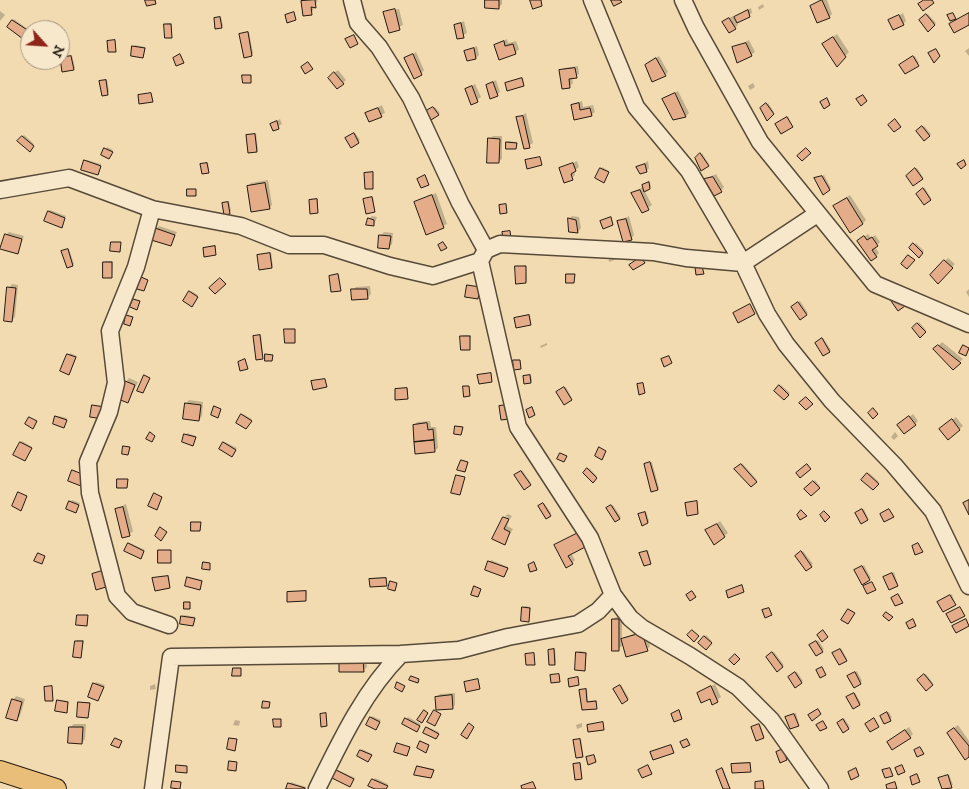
<!DOCTYPE html>
<html>
<head>
<meta charset="utf-8">
<style>
	body { margin:0 }
	#map { position:relative; width:969px; height:789px; overflow:hidden; background:#f2dbb0; font-family:"IM FELL DW Pica",serif }
	canvas { display:block }
	.north { position:absolute; left:20px; top:20px; width:50px; height:50px; box-sizing:border-box; background:#f7e8cc; border:1px solid #a29681; border-radius:50%; rotate:116deg; font-size:14px; font-weight:700; line-height:20px; text-align:center; color:#231a10 }
	.north::after { content:''; display:block; margin:auto; width:18px; height:22px; background:#8f2418; clip-path:polygon(50% 0,100% 100%,50% 72%,0 100%) }
</style>
</head>
<body>
<div id="map">
<canvas width="969" height="789"></canvas>
<div class="north">N</div>
</div>
<script>
const c = document.querySelector('canvas').getContext('2d');
c.lineJoin = 'round';
function fillPath(path, color) {
  c.fillStyle = color;
  c.fill(path, 'evenodd');
}
function strokePath(path, color, width, dash) {
  c.strokeStyle = color;
  c.lineWidth = width;
  c.lineCap = dash ? 'butt' : 'round';
  c.setLineDash(dash || []);
  c.stroke(path);
}
fillPath(new Path2D(`
	M304 0H318L311 14 302 2Z
	M486 0H502V4L499 7Z
	M821 0H827L832 14 829 17 811 6Z
	M763 4 764 7 759 10 758 7Z
	M751 8 752 13 737 22 738 25 735 28 727 19 733 16 734 18Z
	M399 9 403 25 390 31 385 12Z
	M0 11 5 15 0 21Z
	M903 13 906 21 903 24 890 21Z
	M928 14 936 23 928 30 921 20Z
	M221 16 223 26 221 27 215 18Z
	M14 19 29 30 25 37 8 27Z
	M464 21 467 33 458 38 455 26Z
	M167 23H172V37L166 24Z
	M249 32 253 53 252 55 242 33Z
	M837 34 849 52 837 65 827 41Z
	M507 39 508 43 516 41 519 49 515 53 496 45Z
	M749 40 755 52 751 55 734 48Z
	M135 45 146 47 143 57 134 46Z
	M477 46 479 55 476 58 465 51Z
	M969 48V56L965 51Z
	M416 52 424 70 421 74 406 59Z
	M72 55 75 68 73 69 61 59Z
	M659 56 668 72 665 75 649 62Z
	M915 56 919 63 906 73 902 64Z
	M578 66 579 74 572 78 573 83 570 86 561 71 564 68Z
	M338 70 346 80 343 83 332 75Z
	M523 78 524 85 506 83 508 82Z
	M107 79 109 92 103 95 101 81Z
	M496 80 500 92 497 95 487 85Z
	M753 83 755 87 750 90 748 86Z
	M475 84 481 97 477 100 466 89Z
	M678 91 689 113 686 116 663 99Z
	M582 101 583 107 593 105 595 112 591 115 575 119 572 105Z
	M768 103 774 112 767 119 762 109Z
	M382 105 385 113 370 121 367 113Z
	M435 107 440 113 431 118 429 110Z
	M526 113 533 143 525 148 517 118Z
	M788 116 792 126 778 123Z
	M280 119 282 124 273 129 272 124Z
	M924 126 931 134 925 139 918 131Z
	M256 133 258 150 257 151 247 135Z
	M355 133 360 140 351 146 348 137Z
	M24 135 34 144 30 150 19 141Z
	M493 136H502V159L498 162 489 139Z
	M508 141 517 142V147L507 142Z
	M107 147 113 150 110 156 103 154Z
	M702 153 709 164 708 165 696 158Z
	M87 160 101 164 99 172 85 161Z
	M577 161 579 167 574 171 575 175 572 178 560 169Z
	M648 161 649 168 646 171 638 167Z
	M208 162 209 170 208 171 202 164Z
	M602 167 609 171 605 180 596 178Z
	M917 168 923 177 913 184 907 176Z
	M367 172H373V188L366 173Z
	M716 174 724 187 721 191 705 179Z
	M824 175 831 188 823 193 815 178Z
	M268 180 272 205 269 208 248 186 251 183Z
	M650 182 651 187 644 190 652 205 642 212 633 193Z
	M925 188 931 198 930 199 917 194Z
	M436 193 447 224 426 233 415 202Z
	M850 195 866 220 863 223 838 203Z
	M373 197 375 210 374 211 365 199Z
	M311 199H318V212L310 200Z
	M229 201 231 211 225 213 223 204Z
	M50 210 66 216 62 225 49 211Z
	M372 216 377 217 374 225 369 219Z
	M572 216 579 217 581 228 578 232 570 231 569 219Z
	M629 216 634 235 631 239 618 222Z
	M159 226 177 232 171 245 156 229Z
	M9 232 24 236 17 253 6 235Z
	M384 232 393 233 392 244 389 248 381 235Z
	M868 234 871 238 875 235 880 242 875 247 879 253 876 256 862 238Z
	M916 243 924 251 919 256 910 248Z
	M216 245 215 254 204 248 206 247Z
	M69 249 74 264 72 265 64 250Z
	M271 252 273 266 272 267 258 255Z
	M616 254 617 259 609 262 608 256Z
	M948 258 955 264 938 282 931 275Z
	M106 261H113L112 276 104 262Z
	M526 265 527 281 525 282 517 267Z
	M339 274 341 288 340 289 330 276Z
	M12 284 18 285 15 317 11 321 9 288Z
	M370 286 371 294 368 297 352 290 356 287Z
	M969 289V297L966 292Z
	M191 291 198 295 193 304 190 292Z
	M800 301 808 313 800 318 794 306Z
	M530 314 531 324 517 327V317Z
	M919 322 926 330 920 336 913 328Z
	M261 334 263 357 262 358 254 336Z
	M463 335H471L469 349 462 336Z
	M823 338 831 350 829 351 817 342Z
	M942 342 963 359 953 368 935 349Z
	M547 343V345L541 348 540 346Z
	M70 353 77 356 70 372 62 370Z
	M531 374 532 381 531 382 524 376Z
	M129 378 138 382 128 402 126 382Z
	M781 385 790 393 784 399 776 391Z
	M566 387 572 398 571 399 559 391Z
	M408 388V398L396 390 397 389Z
	M189 400 203 402 202 416 199 420 186 404Z
	M243 414 252 419 247 426 242 415Z
	M913 414 918 421 915 424 902 422Z
	M58 416 67 418 64 426 56 417Z
	M956 417 963 426 948 438 944 426Z
	M430 421 431 427H436L438 448 434 451 414 425 417 422Z
	M895 432 898 436 894 440 891 437Z
	M187 433 196 436 194 443 183 442Z
	M22 441 32 447 26 458 21 442Z
	M225 442 237 448 233 454 224 443Z
	M652 462 659 488 658 489 645 464Z
	M742 463 757 480 751 486 736 469Z
	M589 468 597 476 593 481 584 473Z
	M522 470 531 483 530 484 516 475Z
	M869 473 879 482 873 488 863 480Z
	M815 480 820 486 811 495 806 489Z
	M72 500 80 503 76 512 68 509Z
	M544 503 551 513 550 515 541 505Z
	M126 504 133 531 130 534 117 509Z
	M613 505 621 517 616 521 609 507Z
	M864 509 868 518 867 519 858 512Z
	M646 511 649 521 648 522 640 514Z
	M508 514 512 516 510 519 505 516Z
	M504 518 509 521 507 526 513 529 504 544 494 539Z
	M720 521 728 533 724 536 707 531Z
	M585 529 571 553 575 560 572 563 556 546Z
	M130 543 145 550 142 556 129 544Z
	M648 550 651 562 650 563 641 553Z
	M803 551 813 564 806 570 796 556Z
	M491 560 508 567 504 576 490 562Z
	M864 565 871 578 863 583 857 569Z
	M894 572 898 584 897 585 886 576Z
	M169 575 170 587 154 579 155 578Z
	M189 577 203 580 199 588 188 578Z
	M387 577 386 585 371 579 372 578Z
	M307 590 306 599 288 593 290 592Z
	M952 594 955 604 940 601Z
	M525 606 531 607 528 621 523 608Z
	M184 615 195 617 194 624 193 625 182 616Z
	M616 617H622V646L618 649 613 620Z
	M645 630 650 646 647 650 622 640 625 637Z
	M706 635 712 641 706 648 700 643Z
	M77 640H84L81 657 76 641Z
	M818 640 824 649 817 654 812 644Z
	M555 648 556 662 555 663 549 650Z
	M841 648 847 659 846 660 835 652Z
	M579 651 587 652 584 669 578 653Z
	M774 652 784 665 777 670 767 657Z
	M366 657 367 667 363 671H341Z
	M857 671 862 681 854 686 850 675Z
	M797 672 803 681 801 682 791 676Z
	M926 674 933 683 926 689 919 680Z
	M96 682 105 685 98 700 89 696Z
	M155 684 156 689 150 690V686Z
	M715 684 721 697 713 703 710 697 698 693Z
	M621 685 629 698 627 699 616 688Z
	M587 688 588 701 597 700 596 708 583 709 581 690Z
	M455 693V705L452 708 436 697 440 694Z
	M855 693 861 703 859 704 849 696Z
	M16 696 25 699 20 716 16 720 13 700Z
	M59 700 69 701 66 712 58 701Z
	M81 702H90L88 716 79 703Z
	M889 712 892 718 885 723 883 715Z
	M796 713 799 724 798 725 788 716Z
	M372 716 381 720 377 727 371 718Z
	M408 717 421 724 418 729 404 723Z
	M844 718 850 727 844 731 839 722Z
	M235 720 240 721 239 726 233 725Z
	M582 723V727L577 729 576 725Z
	M74 724H86L85 739 82 743 70 727Z
	M760 724 764 736 763 737 754 726Z
	M958 725 969 741V755L951 730Z
	M428 727 439 732 437 737 427 728Z
	M909 727 913 734 910 737 888 742Z
	M581 738 583 754 582 756 575 740Z
	M672 745 673 752H651L652 751Z
	M362 749 372 754 369 759 358 756Z
	M751 762 750 771 732 764 734 763Z
	M576 763H581L582 778 574 765Z
	M419 766 434 769 432 775 431 777 418 767Z
	M723 768 731 789H724L719 770Z
	M338 770 355 778 350 786 337 771Z
	M949 774 953 785 943 789 940 779Z
	M375 778 388 784 386 789H378L370 786Z
	M291 782 306 787 305 789H288Z`), '#0003');
const building = new Path2D(`
	M145 0H155L156 4 147 6Z
	M315 0 316 8 311 7 312 15 303 16 301 1Z
	M485 0H499V9L485 8Z
	M530 0H541L542 6 533 9Z
	M611 0H620L622 2 614 6Z
	M822 0 830 18 817 23 810 6Z
	M924 0H932L934 3 923 11 918 4Z
	M395 9 400 30 389 33 383 12Z
	M748 10 750 17 737 23 734 17Z
	M294 12 296 20 287 23 285 15Z
	M953 13 956 19 950 21 947 15Z
	M969 13V25L954 33 949 24Z
	M926 14 935 25 928 32 919 20Z
	M899 15 904 25 893 30 888 20Z
	M220 17 222 28 215 29 214 18Z
	M729 18 736 29 729 33 722 22Z
	M12 20 29 31 23 39 7 27Z
	M461 23 464 38 457 39 454 25Z
	M164 24H171L172 38H165Z
	M248 32 252 56 244 58 239 34Z
	M354 35 358 44 350 48 345 39Z
	M833 37 846 57 837 67 822 44Z
	M115 40 116 52H108L107 41Z
	M504 41 505 46 513 44 516 54 499 60 494 45Z
	M746 43 752 56 737 63 732 47Z
	M132 46 145 48 143 58 131 56Z
	M474 48 476 59 467 61 464 51Z
	M936 49 940 56 934 63 928 53Z
	M180 54 184 63 176 66 173 58Z
	M413 54 422 75 414 79 404 58Z
	M71 56 74 70 62 72 60 58Z
	M913 56 919 66 905 74 899 65Z
	M656 58 666 76 652 82 645 65Z
	M308 62 313 69 305 74 301 67Z
	M575 68 577 78 569 79 570 88 562 89 559 70Z
	M334 72 344 84 337 89 328 78Z
	M242 75H251V83H243Z
	M522 78 524 86 507 91 505 83Z
	M106 80 108 95 102 96 99 81Z
	M493 82 498 96 490 99 486 85Z
	M472 86 478 102 471 105 465 89Z
	M151 93 153 102 139 104 138 95Z
	M675 93 686 117 673 120 662 99Z
	M863 95 867 101 861 106 856 99Z
	M827 98 830 105 824 109 820 102Z
	M579 103 580 110 590 108 592 116 574 120 571 105Z
	M766 103 774 114 767 121 760 108Z
	M433 107 439 115 431 120 426 111Z
	M378 108 382 117 369 122 365 113Z
	M523 116 530 148 524 149 516 117Z
	M787 117 793 127 781 134 775 124Z
	M895 119 901 127 894 132 888 125Z
	M277 121 279 129 273 131 270 124Z
	M922 126 930 136 924 141 916 131Z
	M354 133 359 143 351 148 345 138Z
	M255 134 257 152 248 153 246 135Z
	M22 136 34 146 30 152 17 141Z
	M488 138 500 139 499 163H487Z
	M506 142 517 143 516 149H506Z
	M104 148 113 152 109 159 101 155Z
	M806 148 811 153 802 161 797 156Z
	M700 153 709 166 701 171 695 158Z
	M540 157 542 165 527 169 525 160Z
	M84 160 101 166 98 175 81 170Z
	M964 160 966 165 961 169 957 164Z
	M207 163 209 173 202 174 200 164Z
	M573 163 576 171 571 174 573 180 564 183 559 168Z
	M645 164 647 172 640 174 636 167Z
	M600 168 609 172 604 183 595 178Z
	M915 168 923 179 913 186 906 176Z
	M373 172V189H365L364 173Z
	M425 175 429 185 421 188 417 179Z
	M822 176 830 190 823 195 814 178Z
	M713 177 722 192 714 196 704 179Z
	M649 182 650 189 644 192 642 185Z
	M265 183 270 209 251 212 247 186Z
	M923 188 931 200 924 205 916 194Z
	M187 189H196V196H187Z
	M640 190 649 210 642 213 631 193Z
	M432 195 444 228 426 235 414 202Z
	M372 197 375 212 366 214 363 199Z
	M847 198 863 224 850 233 833 206Z
	M317 199 318 213 310 214 309 200Z
	M228 202 230 214 224 215 222 203Z
	M506 204 507 213 500 214 499 205Z
	M48 211 65 218 62 228 44 221Z
	M611 217 613 225 603 229 600 221Z
	M368 218 374 220V226L366 225Z
	M568 218 576 220 578 233 569 232Z
	M626 219 632 240 623 242 617 221Z
	M155 228 175 235 171 246 151 240Z
	M510 231 511 238 503 239 502 232Z
	M5 234 22 239 18 254 0 249Z
	M379 235 391 236 389 249 378 248Z
	M864 236 867 240 872 237 878 246 872 250 877 257 871 261 857 241Z
	M111 242H121L120 252 110 251Z
	M443 242 447 248 441 251 438 245Z
	M913 243 923 253 919 258 909 248Z
	M215 246 216 255 204 257 203 248Z
	M68 249 73 266 67 268 61 251Z
	M270 253 272 268 259 270 257 255Z
	M908 255 915 260 907 269 901 264Z
	M641 257 645 263 633 270 629 265Z
	M944 260 953 268 938 284 930 275Z
	M103 262H112V278H103Z
	M515 266H526V283L516 284Z
	M702 266 704 274 696 275 695 267Z
	M338 274 341 291 331 292 329 276Z
	M566 274H575L574 283H566Z
	M141 277 148 280 144 291 137 289Z
	M220 278 226 284 215 294 209 288Z
	M467 285 480 287 478 299 465 297Z
	M7 287 16 288 12 322 4 321Z
	M351 289H367L368 299 352 300Z
	M189 291 198 297 192 307 183 301Z
	M897 295 905 306 898 311 891 301Z
	M133 299 140 301 137 310 130 307Z
	M798 302 807 315 800 320 791 307Z
	M750 304 755 314 738 323 733 313Z
	M126 315 133 317 130 326 124 324Z
	M529 315 531 325 516 328 514 318Z
	M917 323 926 332 920 338 912 328Z
	M284 329H295V343H285Z
	M260 335 263 359 256 360 253 336Z
	M460 336H470V350H461Z
	M822 338 830 352 823 356 815 343Z
	M938 345 961 363 953 370 933 349Z
	M963 345 969 348 966 356 959 353Z
	M67 354 76 357 69 375 60 371Z
	M265 354 273 355 272 361H265Z
	M669 356 672 363 664 367 661 359Z
	M245 359 248 369 240 371 238 362Z
	M513 360H520L521 369 514 370Z
	M491 373 492 382 479 384 477 375Z
	M144 375 150 378 143 393 137 391Z
	M530 375 531 383 524 384 523 376Z
	M325 379 327 387 313 390 311 381Z
	M125 381 135 385 128 403 118 399Z
	M643 383 645 393 639 395 637 384Z
	M779 385 789 395 784 400 774 391Z
	M463 386H469L470 396 464 397Z
	M564 387 572 400 564 405 556 392Z
	M407 388 408 399 395 400V389Z
	M806 397 813 404 806 410 799 403Z
	M185 403 201 405 199 421 183 419Z
	M92 405 105 407 103 419 90 417Z
	M507 405 509 419 501 420 499 406Z
	M214 406 221 409 218 418 211 415Z
	M532 407 535 415 529 418 526 410Z
	M873 408 878 414 873 419 868 413Z
	M241 414 252 421 246 429 236 423Z
	M55 416 67 420 64 428 53 424Z
	M909 416 916 425 904 434 897 425Z
	M29 417 37 421 33 429 25 424Z
	M952 419 960 430 948 440 939 429Z
	M427 423 428 430 433 429 434 440 414 442 413 425Z
	M455 426 463 427 461 435 454 434Z
	M150 432 155 436 152 442 146 439Z
	M184 434 196 437 193 446 182 442Z
	M434 440 435 452 415 454 414 442Z
	M20 442 32 448 25 461 13 455Z
	M223 442 236 450 232 457 219 449Z
	M123 446 130 447 128 455 122 454Z
	M599 447 606 451 602 460 595 456Z
	M560 453 567 456 564 462 557 459Z
	M461 460 468 462 465 472 457 470Z
	M650 462 658 490 651 492 644 464Z
	M741 464 757 482 751 487 734 469Z
	M807 464 811 469 800 478 796 473Z
	M587 468 597 478 593 483 583 473Z
	M72 470 85 475 81 486 68 481Z
	M521 471 531 485 524 490 514 475Z
	M867 473 879 484 873 490 861 480Z
	M456 475 465 477 460 495 451 493Z
	M117 479H128L127 488H117Z
	M813 481 820 488 811 496 804 489Z
	M18 492 27 496 21 511 12 506Z
	M154 493 162 497 157 510 148 506Z
	M969 500V515L963 503Z
	M69 501 79 505 76 513 66 509Z
	M697 501 698 514 687 516 685 503Z
	M543 503 551 516 546 519 538 506Z
	M611 505 620 519 615 522 606 508Z
	M123 507 130 536 122 538 115 509Z
	M862 509 868 520 861 524 855 513Z
	M889 509 894 517 884 522 880 514Z
	M801 510 807 516 800 520 797 515Z
	M824 511 830 517 825 522 820 515Z
	M645 512 648 523 642 526 638 514Z
	M503 517 509 519 504 529 510 532 505 545 492 539Z
	M191 522H201L200 531H191Z
	M717 524 725 537 714 545 705 530Z
	M160 527 167 532 161 541 155 536Z
	M582 531 589 545 568 556 573 564 566 568 554 545Z
	M128 543 144 551 141 559 124 551Z
	M918 543 923 552 915 555 912 546Z
	M158 550H171V563H158Z
	M647 551 651 564 644 566 639 553Z
	M801 551 812 567 806 571 795 556Z
	M38 553 45 556 42 564 34 561Z
	M488 561 508 568 504 577 485 570Z
	M203 562 210 563V570L202 569Z
	M534 562 537 570 530 572 528 565Z
	M862 566 870 580 862 585 854 570Z
	M102 571 106 587 96 590 92 574Z
	M892 573 898 586 889 590 883 577Z
	M168 576 170 588 155 591 152 578Z
	M187 577 202 581 200 590 185 586Z
	M386 578 387 586 370 587 369 579Z
	M390 581 397 583 395 591 388 589Z
	M872 582 876 590 867 594 863 586Z
	M742 585 744 592 728 598 726 591Z
	M474 586 481 589 478 597 471 595Z
	M306 591V601L287 602V592Z
	M692 591 696 597 690 601 686 595Z
	M898 594 903 603 895 606 891 598Z
	M950 595 956 605 943 612 937 602Z
	M184 602H190V609H184Z
	M522 607 530 608 529 622 521 621Z
	M960 607 965 616 951 623 946 614Z
	M769 608 772 615 765 618 762 610Z
	M848 609 855 613 848 624 841 620Z
	M886 612 893 617 889 621 883 616Z
	M77 615H88L87 626 76 625Z
	M181 616 195 618 193 626 180 624Z
	M612 619H619V651H612Z
	M913 619 916 626 909 629 906 623Z
	M966 619 969 626 956 633 952 626Z
	M692 630 699 636 694 642 687 635Z
	M823 630 828 637 822 642 817 635Z
	M642 633 648 651 626 657 621 639Z
	M704 636 712 643 706 650 698 643Z
	M75 641H83L81 658 73 657Z
	M816 641 823 652 816 656 809 645Z
	M554 649 555 665H549L548 650Z
	M840 649 847 661 839 665 832 653Z
	M576 652 586 653 585 671 575 670Z
	M772 652 783 667 777 672 766 657Z
	M534 653 535 665H526L525 654Z
	M735 654 740 659 734 665 729 660Z
	M363 660 364 672H339V661Z
	M822 667 826 675 820 678 816 670Z
	M233 668H241V676H232Z
	M795 672 802 683 795 688 788 677Z
	M855 672 861 684 854 688 847 676Z
	M559 674 560 682 551 683 550 675Z
	M924 674 933 685 926 691 917 680Z
	M411 676 419 679 418 683 409 680Z
	M578 677 579 685 569 687 568 679Z
	M478 679 480 689 466 692 464 682Z
	M397 682 405 686 402 692 395 688Z
	M93 683 104 687 98 701 88 697Z
	M620 685 628 700 622 704 613 689Z
	M52 686 53 701H45L44 687Z
	M711 686 718 702 712 705 710 699 701 703 697 693Z
	M586 689 587 702 596 701 597 709 582 710 579 690Z
	M854 693 860 705 853 709 846 697Z
	M452 695 453 709 436 710 435 697Z
	M12 699 22 702 17 721 6 718Z
	M57 700 68 702 67 713 55 711Z
	M263 701 270 702 269 708H262Z
	M78 702 90 703 88 718 77 717Z
	M818 709 821 714 812 721 808 715Z
	M424 710 428 713 422 723 417 720Z
	M434 710 441 714 435 726 427 722Z
	M679 710 682 719 674 722 671 714Z
	M887 712 891 721 884 724 880 716Z
	M326 713 327 726 321 727 320 714Z
	M794 714 799 726 790 729 785 717Z
	M370 717 380 722 376 730 366 725Z
	M405 718 420 726 417 732 402 724Z
	M874 718 879 727 870 732 865 724Z
	M273 719H281V727H274Z
	M843 719 849 729 843 733 837 723Z
	M823 721 827 728 820 731 816 725Z
	M603 722 604 730 588 732 587 725Z
	M469 723 474 727 467 739 461 735Z
	M759 724 764 738 756 741 751 727Z
	M69 727H83L82 744 68 743Z
	M426 727 439 734 436 739 423 733Z
	M954 728 969 746V757L965 760 947 733Z
	M905 730 911 738 892 750 887 742Z
	M115 738 122 741 119 748 111 745Z
	M229 738 237 739 235 751 227 749Z
	M580 739 583 757 576 758 573 740Z
	M687 739 690 745 683 748 680 742Z
	M420 741 429 745 426 753 417 748Z
	M397 743 410 747 407 756 394 752Z
	M671 745 674 753 653 760 650 752Z
	M920 747 924 754 917 757 914 750Z
	M783 749 787 760 780 763 776 752Z
	M360 750 372 755 368 762 357 756Z
	M594 755 596 762 588 765 586 757Z
	M229 761 237 762 236 771 228 770Z
	M580 763 582 779 575 780 573 764Z
	M750 763 751 772 732 773 731 764Z
	M176 765 187 766V773L176 772Z
	M648 765 652 774 642 778 638 770Z
	M902 765 905 772 898 775 895 768Z
	M417 766 434 770 431 778 414 775Z
	M722 768 730 789H723L716 771Z
	M856 768 859 776 851 780 848 772Z
	M890 768 893 776 885 778 882 770Z
	M336 770 354 779 350 787 332 778Z
	M917 774 920 782 912 785 910 777Z
	M948 775 952 788 942 789 938 778Z
	M372 779 388 786 386 789H375L368 786Z
	M172 781 181 782 180 789 171 788Z
	M763 781 764 789H755V782Z
	M533 782 536 789H522L521 786Z
	M895 782 897 789H887L886 785Z
	M288 783 305 788V789H286Z`);
fillPath(building, '#e5ac8a');
strokePath(building, '#231a10', 1);
const minor = new Path2D(`
	M352 0 358 23 379 47 411 98 460 203 486 250
	M592 0 636 107 689 171 743 263 767 314 786 344 832 401 894 465 933 511 969 586
	M683 0 696 28 760 142 875 284 969 324
	M0 190 69 178 152 209 241 226 289 245H324L390 266 433 276 480 261 486 250 500 244 653 252 686 258 743 263 817 214
	M152 209 136 267 110 331 116 383 109 412 88 462 90 493 117 596 132 612 169 625
	M480 261 518 427 590 538 613 595 630 618 642 628 690 656 738 687 771 720 820 789
	M153 789 171 657 401 654
	M317 789C340 742 364 691 401 654L459 650 508 637 578 624 598 611 613 595`);
const major = new Path2D(`
	M0 771 56 789`);
strokePath(minor, '#574a38', 19);
strokePath(major, '#231a10', 22);
strokePath(minor, '#f7e8cc', 16);
strokePath(major, '#e9be78', 20);
</script>
</body>
</html>
